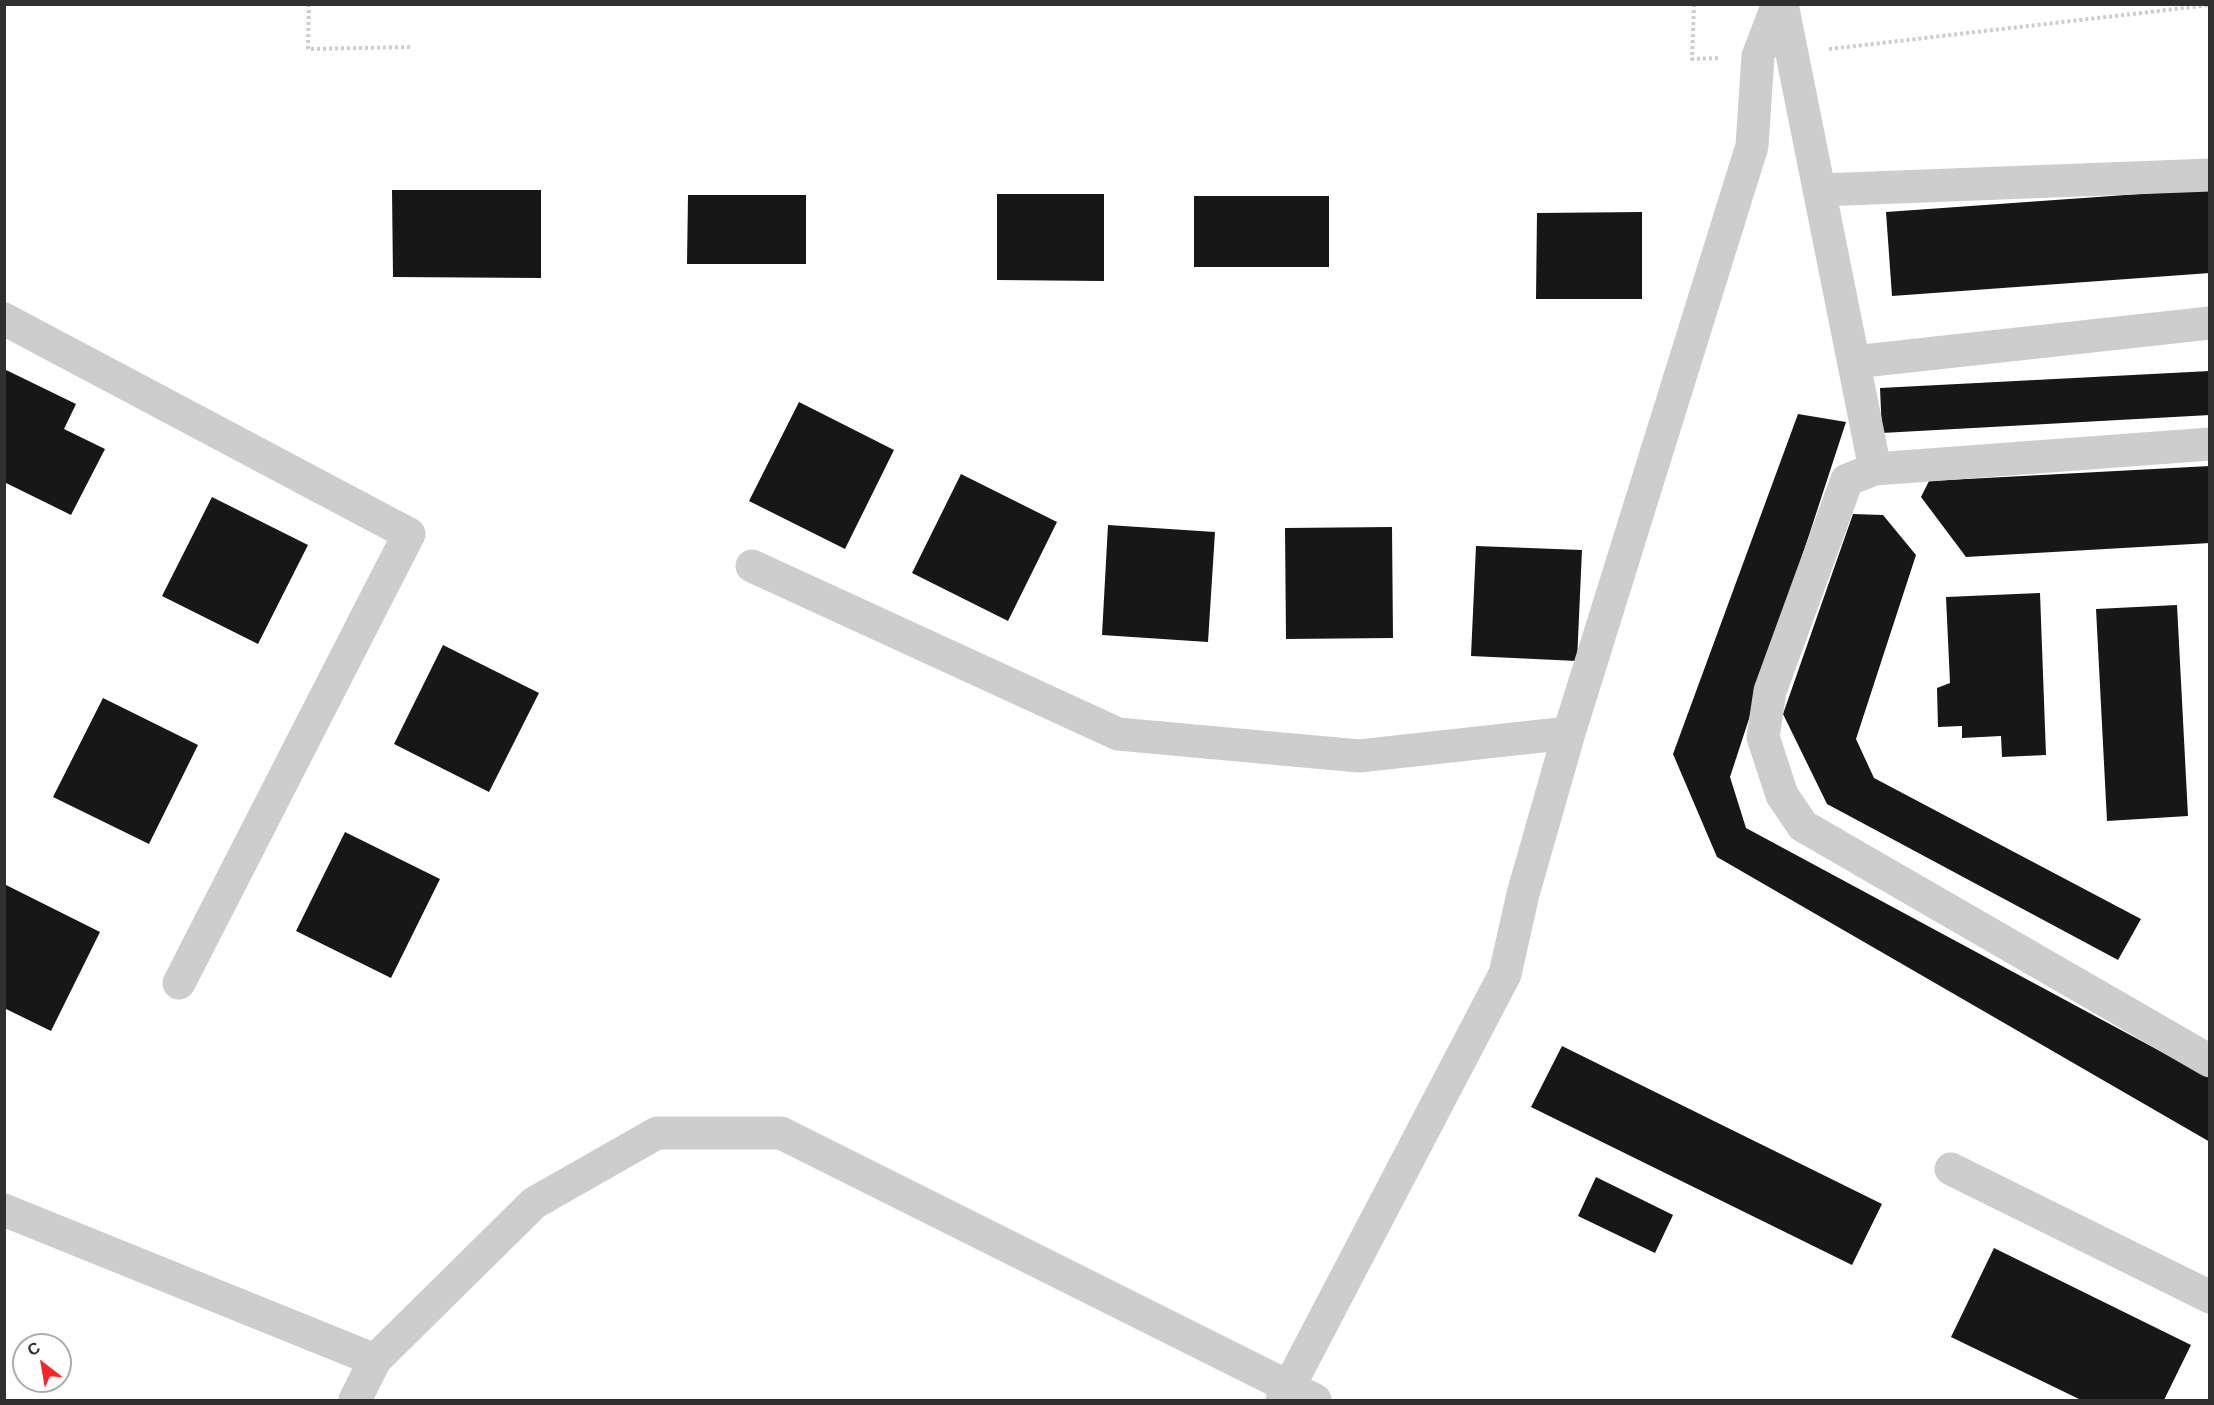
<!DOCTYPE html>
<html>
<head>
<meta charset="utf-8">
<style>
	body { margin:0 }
	#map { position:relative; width:2214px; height:1405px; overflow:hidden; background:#fff; font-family:Arial,sans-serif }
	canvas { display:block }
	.frame { position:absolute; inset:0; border:6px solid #303030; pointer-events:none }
	.north { position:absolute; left:12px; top:1333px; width:60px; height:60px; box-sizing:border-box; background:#fff; border:2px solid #acacac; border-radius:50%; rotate:329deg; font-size:16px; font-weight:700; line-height:24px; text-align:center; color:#303030 }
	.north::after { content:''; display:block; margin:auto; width:21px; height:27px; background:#f62624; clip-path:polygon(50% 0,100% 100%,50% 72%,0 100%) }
</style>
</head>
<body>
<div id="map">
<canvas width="2214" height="1405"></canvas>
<div class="frame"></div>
<div class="north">С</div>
</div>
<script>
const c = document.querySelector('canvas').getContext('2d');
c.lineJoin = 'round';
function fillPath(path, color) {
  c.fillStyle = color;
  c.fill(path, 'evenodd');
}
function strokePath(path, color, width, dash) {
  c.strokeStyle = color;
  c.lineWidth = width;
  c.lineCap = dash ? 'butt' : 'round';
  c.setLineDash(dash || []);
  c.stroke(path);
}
fillPath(new Path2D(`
	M2210 189V273L1892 296 1886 212Z
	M392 190H541V278L393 277Z
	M997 194H1104V281L997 280Z
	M688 195H806V264H687Z
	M1194 196H1329V267H1194Z
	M1642 212V299H1536L1537 213Z
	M4 369 76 404 64 429 105 449 71 515 4 482Z
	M2210 371V415L1882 433 1880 388Z
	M799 402 894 450 845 549 749 501Z
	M1798 414 1846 422 1730 777 1746 828 2210 1078V1142L1717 857 1673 754Z
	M2210 466V543L1966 557 1921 497 1929 481Z
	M961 474 1057 522 1008 621 912 573Z
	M212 497 308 545 258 644 162 596Z
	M1853 514 1883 515 1916 555 1856 739 1874 778 2141 919 2118 960 1827 804 1783 714Z
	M1108 525 1215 532 1208 642 1102 635Z
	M1392 527 1393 638 1286 639 1285 528Z
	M1476 546 1582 550 1577 661 1471 656Z
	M2040 593 2046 755 2002 757 2001 736 1962 738V726L1938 727 1937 688 1950 683 1946 597Z
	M2177 605 2188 816 2107 821 2096 609Z
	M443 645 539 693 489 792 394 744Z
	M103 698 198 745 149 844 53 797Z
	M345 832 440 879 391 978 296 931Z
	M4 884 100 932 51 1031 4 1008Z
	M1562 1046 1882 1204 1852 1265 1531 1107Z
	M1596 1177 1673 1215 1655 1253 1578 1216Z
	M1994 1248 2191 1345 2164 1400H2081L1951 1337Z`), '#171717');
strokePath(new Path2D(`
	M309 4 308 49 411 47
	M1694 4 1692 59 1720 58
	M1829 49 2210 5`), '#cdcdcd', 4, [3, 3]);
strokePath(new Path2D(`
	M1782 4 1875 469
	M1820 190 2210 175
	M4 319 409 534 179 983
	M1854 362 2210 323
	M2210 444 1875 469 1847 480 1770 691 1763 737 1782 795 1803 826 2210 1061
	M752 566 1118 734 1359 756 1569 733
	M1951 1169 2210 1297
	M4 1210 375 1360
	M355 1400 375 1360 534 1203 657 1133H781L1315 1400
	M1282 1400 1505 974 1523 894 1569 733 1752 146 1758 56 1778 4`), '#cdcdcd', 33);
</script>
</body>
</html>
